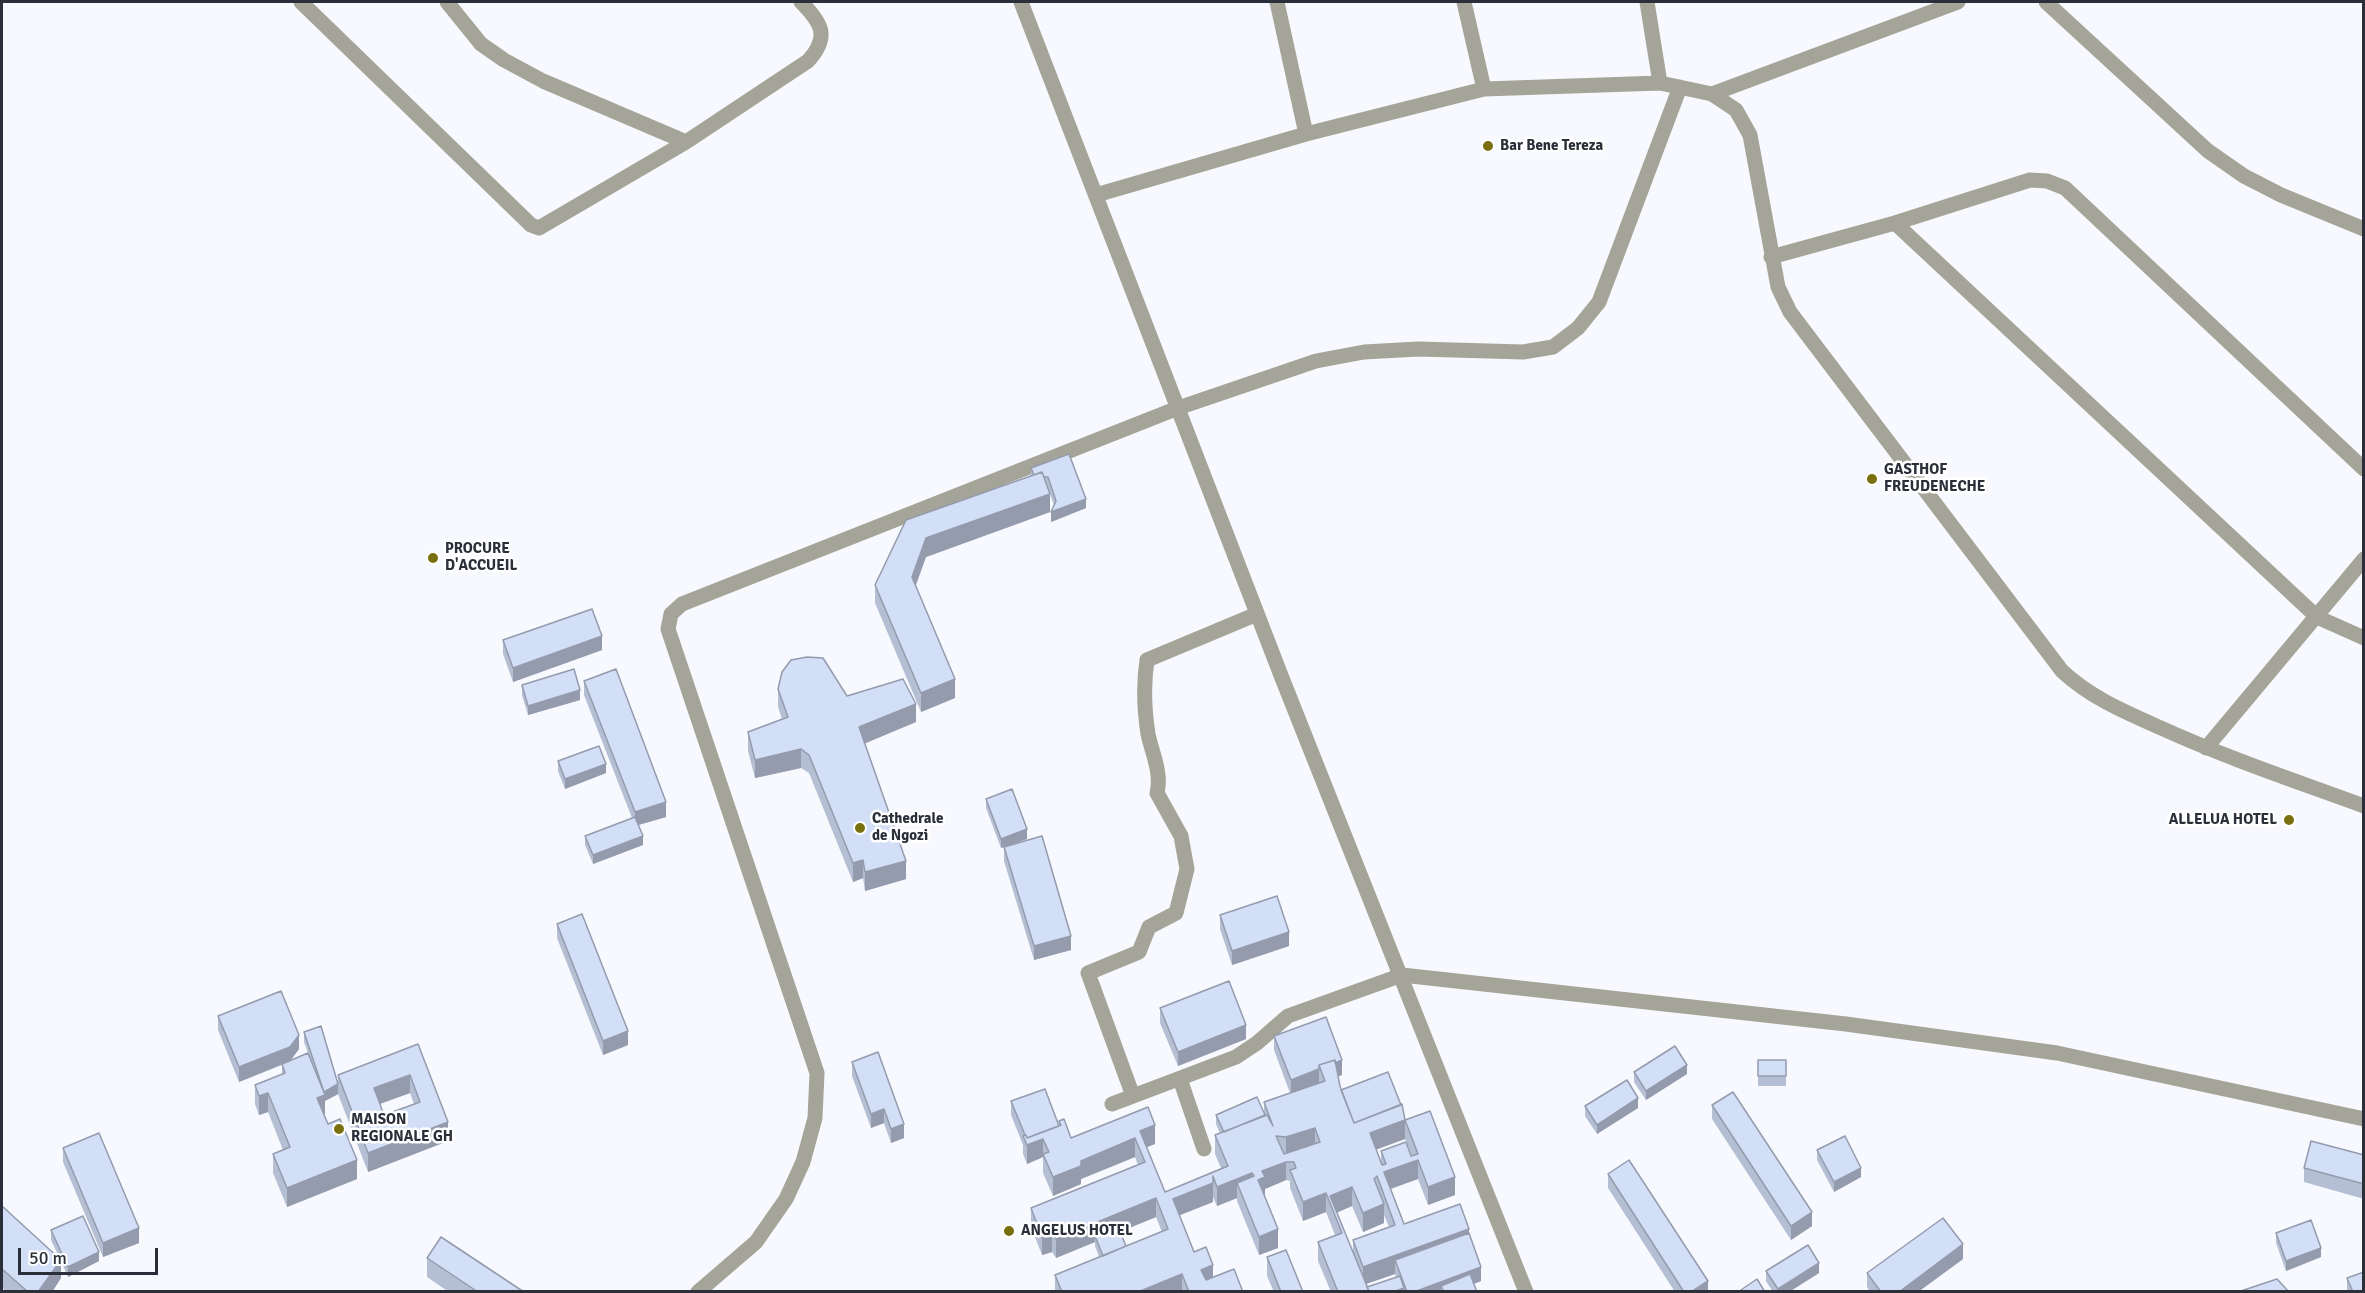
<!DOCTYPE html>
<html>
<head>
<meta charset="utf-8">
<style>
	body { margin:0 }
	#map { position:relative; width:2365px; height:1293px; overflow:hidden; background:#f7f9fe; font-family:Signika,sans-serif }
	canvas { display:block }
	.frame { position:absolute; inset:0; border:3px solid #2b2f39; pointer-events:none }
	.scale { position:absolute; left:18px; top:1248px; width:140px; height:27px; box-sizing:border-box; border:3px solid #2b2f39; border-top:0; padding-left:8px; font-size:18px; line-height:21px; white-space:nowrap; color:#2b2f39; -webkit-text-stroke:4px #fff; paint-order:stroke }
</style>
</head>
<body>
<div id="map">
<canvas width="2365" height="1293"></canvas>
<div class="frame"></div>
<div class="scale">50 m</div>
</div>
<script>
const c = document.querySelector('canvas').getContext('2d');
c.lineJoin = 'round';
function strokePath(path, color, width, dash) {
  c.strokeStyle = color;
  c.lineWidth = width;
  c.lineCap = dash ? 'butt' : 'round';
  c.setLineDash(dash || []);
  c.stroke(path);
}
function fillPath(path, color) {
  c.fillStyle = color;
  c.fill(path, 'evenodd');
}
function drawText(font, color, halo, rows, align = 'center') {
  c.font = font + ' Signika,sans-serif';
  c.lineWidth = 5;
  c.setLineDash([]);
  c.textBaseline = 'middle';
  c.strokeStyle = halo;
  c.fillStyle = color;
  for (const [text, x, y, turn = 0] of rows) {
    c.save();
    c.translate(x, y);
    c.rotate((+turn || 0) * Math.PI / 180);
    c.textAlign = isNaN(turn) ? turn : align;
    if (halo) c.strokeText(text, 0, 0);
    c.fillText(text, 0, 0);
    c.restore();
  }
}
strokePath(new Path2D(`
	M301 2 531 225 539 228 686 142 808 61C830 37 822 23 801 2
	M447 2 481 44 504 60 543 81 686 142
	M1021 2 1282 678 1526 1292
	M1277 2 1306 134
	M1464 2 1484 89
	M1647 2 1660 83
	M2046 2 2208 151 2244 176 2281 195 2364 229
	M1712 94 1958 2
	M1096 195 1306 134 1484 89 1660 83 1712 94 1736 110 1750 135 1778 287 1790 312 2062 671C2091 698 2125 712 2161 728 2227 758 2296 781 2364 806
	M1895 223 2317 617 2364 638
	M1771 257 1895 223 2030 180 2047 181 2065 188 2364 469
	M2206 748 2364 559
	M1180 1079 1204 1149
	M1133 1096 1088 973 1139 952 1149 927 1176 913 1187 869 1181 836 1157 793C1162 773 1152 753 1148 734 1144 708 1143 686 1147 660L1257 614
	M1112 1104 1236 1057 1257 1043 1288 1016 1402 975 1846 1024 2057 1053 2364 1119
	M698 1292 756 1242 786 1199 803 1162 815 1118 817 1073 668 629 671 614 682 604 1178 408 1316 361 1364 352 1418 349 1523 352 1553 347 1578 328 1599 302 1680 87`), '#a5a499', 15);
fillPath(new Path2D(`
	M1069 454 1086 508 1051 522 1054 505 1050 494V512L926 557 916 585 955 698 921 712 875 603V585L1031 476V468Z
	M503 640 602 650 513 682 503 654Z
	M584 681 666 817 638 825 643 845 593 864 585 845V836L632 818 584 695Z
	M522 685 580 700 528 715 522 695Z
	M778 689 847 696 916 722 864 743 906 879 865 891 863 878 853 882 809 773 801 768 755 778 748 751V732L782 719 778 707Z
	M558 761 606 773 565 789 558 771Z
	M986 799 1027 839 1007 846 1071 950 1034 960 1004 861V847L1001 848 986 808Z
	M1220 915 1289 946 1232 965 1220 929Z
	M557 924 628 1045 603 1055 557 938Z
	M1160 1008 1246 1039 1178 1066 1160 1023Z
	M218 1016 299 1049 290 1061 308 1053 304 1042V1032L338 1084V1075L418 1044 448 1141 368 1172 338 1094 325 1101V1114H324L328 1124 357 1179 287 1207 273 1173V1154L283 1150 268 1112 259 1115 255 1104V1085L282 1075V1065L239 1082 218 1030ZM410 1093 414 1104 384 1115 380 1104Z
	M1274 1036 1342 1075 1338 1076 1341 1090 1405 1139 1376 1149 1381 1163V1151L1412 1156 1405 1139V1120L1455 1195 1428 1205 1418 1179 1391 1189 1404 1224 1469 1233 1481 1281 1474 1284 1477 1292H1331L1318 1261V1242L1335 1235 1326 1212 1303 1221 1290 1188V1181L1286 1180 1265 1189V1196L1278 1248 1259 1255 1237 1201V1198L1217 1206 1213 1197V1202L1179 1215 1194 1252 1213 1277 1243 1292H1055V1275L1099 1257 1095 1246V1242L1056 1258 1052 1252 1042 1255 1031 1227V1208L1138 1165 1135 1157 1081 1179V1184L1053 1196 1043 1173V1157L1027 1164 1023 1154V1145L1011 1115V1101L1059 1125V1121L1071 1138 1148 1107 1155 1144 1146 1147 1165 1192 1221 1168 1215 1154V1135L1220 1133 1216 1124V1115L1264 1111V1102L1290 1093 1274 1050ZM1352 1206 1363 1232 1384 1223V1215L1389 1227 1353 1240V1253L1337 1212ZM1156 1217 1162 1232 1126 1246 1120 1232ZM1395 1274 1396 1277 1367 1287 1366 1284Z
	M1758 1060H1786V1086H1758Z
	M852 1062 904 1138 891 1143 884 1123 871 1128 852 1076Z
	M1634 1072 1687 1074 1646 1100 1634 1082Z
	M1712 1105 1812 1226 1791 1240 1712 1119Z
	M1585 1106 1638 1108 1597 1134 1585 1116Z
	M63 1148 139 1243 103 1257 63 1162Z
	M1817 1150 1861 1177 1834 1192 1817 1160Z
	M2364 1155V1199L2304 1182V1168Z
	M1608 1174 1708 1292H1675L1608 1188Z
	M2 1206 60 1259 51 1240V1230L99 1261 68 1277 61 1261V1278L52 1292H6L2 1287Z
	M2276 1233 2321 1257 2286 1271 2276 1243Z
	M1267 1257 1303 1292H1274L1267 1276Z
	M427 1258 524 1292H449L427 1277Z
	M1963 1259 1918 1292H1870L1867 1287V1273Z
	M1766 1271 1819 1273 1789 1292H1773L1766 1281Z
	M2347 1278 2364 1292H2347Z`), '#b5bfd4');
fillPath(new Path2D(`
	M1050 494V512L926 557 912 595V577L926 538Z
	M1086 499V508L1051 522V512Z
	M602 636V650L513 682V668Z
	M955 679V698L921 712V693Z
	M580 690V700L528 715V706Z
	M916 704V722L859 746V727Z
	M801 749V768L755 778V760Z
	M606 764V773L565 789V779Z
	M666 802V817L635 826V812Z
	M1027 829V839L1001 848V839Z
	M643 836V845L593 864V855Z
	M863 860V878L853 882V863Z
	M906 861V879L865 891V872Z
	M1289 932V946L1232 965V951Z
	M1071 936V950L1034 960V946Z
	M1246 1025V1039L1178 1066V1052Z
	M628 1031V1045L603 1055V1041Z
	M299 1035V1049L290 1061 239 1082V1067Z
	M1342 1060V1075L1325 1081 1320 1068Z
	M1687 1065V1074L1646 1100V1091Z
	M1319 1069V1083L1291 1094V1080Z
	M410 1075V1093L374 1106V1088Z
	M338 1084V1094L325 1101V1114L317 1116V1098L324 1095V1092Z
	M268 1093V1112L259 1115V1096Z
	M1638 1098V1108L1597 1134V1125Z
	M884 1109V1123L871 1128V1114Z
	M1405 1120V1139L1370 1152 1354 1128Z
	M448 1122V1141L368 1172V1153Z
	M904 1124V1138L891 1143V1129Z
	M1155 1125V1144L1140 1150V1131Z
	M1315 1128V1146L1286 1156V1137Z
	M1135 1138V1157L1081 1179V1184L1053 1196V1177L1081 1161Z
	M1043 1139V1157L1027 1164V1145Z
	M357 1160V1179L287 1207V1188Z
	M1418 1160V1179L1384 1191V1172Z
	M1286 1162V1180L1265 1189V1196L1258 1180 1262 1171Z
	M1861 1168V1177L1834 1192V1182Z
	M1252 1173V1192L1237 1183V1198L1217 1206V1187Z
	M1455 1177V1195L1428 1205V1187Z
	M1213 1183V1202L1173 1218V1199Z
	M1352 1187V1206L1334 1214 1330 1196Z
	M1326 1193V1212L1303 1221V1202Z
	M1156 1198V1217L1097 1241 1095 1236V1242L1056 1258V1239Z
	M1384 1204V1223L1363 1232V1213Z
	M1812 1212V1226L1791 1240V1226Z
	M139 1228V1243L103 1257V1243Z
	M1278 1229V1248L1259 1255V1237Z
	M1469 1229V1248L1395 1260V1274L1363 1285V1267Z
	M1052 1233V1252L1042 1255V1237Z
	M1963 1244V1259L1918 1292H1899Z
	M2321 1248V1257L2286 1271V1261Z
	M99 1252V1261L68 1277V1267Z
	M61 1260V1278L52 1292H38Z
	M1819 1263V1273L1789 1292H1778V1289Z
	M1213 1265V1284L1201 1289V1270Z
	M1481 1267V1281L1452 1292 1441 1286V1292H1414Z
	M1182 1274V1292H1138Z
	M1708 1281V1292H1691Z
	M1404 1288V1292H1393Z`), '#949bad');
const building = new Path2D(`
	M1069 454 1086 499 1051 512 1056 501 1048 477H1044L1042 472 1034 475 1031 468Z
	M1042 472 1050 494 926 538 912 577 955 679 921 693 875 585 906 520Z
	M592 609 602 636 513 668 503 640Z
	M807 657 823 658 847 696 903 679 916 704 859 727 906 861 865 872 863 860 853 863 809 755 801 749 755 760 748 732 788 717 778 689 782 672 791 660Z
	M574 669 580 690 528 706 522 685Z
	M616 669 666 802 635 812 584 681Z
	M599 746 606 764 565 779 558 761Z
	M1012 789 1027 829 1001 839 986 799Z
	M635 817 643 836 593 855 585 836Z
	M1042 836 1071 936 1034 946 1004 847Z
	M1277 896 1289 932 1232 951 1220 915Z
	M582 914 628 1031 603 1041 557 924Z
	M1229 981 1246 1025 1178 1052 1160 1008Z
	M281 991 299 1035 290 1047 239 1067 218 1016Z
	M1326 1017 1342 1060 1335 1063V1060L1319 1065V1069L1291 1080 1274 1036Z
	M321 1026 338 1084 324 1092 304 1032Z
	M418 1044 448 1122 368 1153 338 1075ZM410 1075 420 1102 384 1115 374 1088Z
	M1675 1046 1687 1065 1646 1091 1634 1072Z
	M878 1052 904 1124 891 1129 884 1109 871 1114 852 1062Z
	M308 1053 325 1095 317 1098 328 1124 340 1119 357 1160 287 1188 273 1154 290 1147 268 1093 259 1096 255 1085 285 1073 282 1064Z
	M1335 1060 1340 1086 1354 1123 1402 1104 1405 1120 1370 1133 1382 1165 1386 1164 1381 1151 1406 1142 1411 1156 1418 1154 1405 1120 1430 1111 1455 1177 1428 1187 1418 1160 1384 1172 1404 1224 1460 1204 1469 1229 1363 1267 1353 1240 1395 1225 1377 1176 1374 1179 1384 1204 1363 1213 1352 1187 1330 1196 1369 1291 1338 1292 1318 1242 1342 1233 1326 1193 1303 1202 1290 1170 1296 1168 1294 1162H1286L1262 1171 1265 1177 1258 1180 1278 1229 1259 1237 1237 1183 1254 1176 1252 1173 1217 1187 1213 1176V1183L1173 1199 1194 1252 1206 1247 1213 1265 1201 1270 1206 1280 1234 1269 1243 1292H1189L1182 1274 1138 1292H1062L1055 1275 1168 1229 1156 1198 1056 1239 1052 1233 1042 1237 1031 1208 1145 1162 1135 1138 1081 1161V1166L1053 1177 1043 1154 1049 1152 1043 1139 1027 1145 1023 1136 1026 1135 1027 1138 1061 1125 1059 1121 1064 1119 1071 1138 1148 1107 1155 1125 1140 1131 1165 1192 1228 1166 1215 1135 1267 1115 1273 1126 1264 1102 1325 1081 1319 1065ZM1315 1128 1320 1142 1284 1154 1276 1136 1286 1137Z
	M1758 1060H1786V1076H1758Z
	M1388 1072 1401 1105 1354 1123 1341 1090Z
	M1627 1080 1638 1098 1597 1125 1585 1106Z
	M1045 1089 1059 1126 1027 1138 1026 1135H1025L1011 1101Z
	M1733 1092 1812 1212 1791 1226 1712 1105Z
	M1257 1097 1265 1115 1224 1132 1216 1115Z
	M99 1133 139 1228 103 1243 63 1148Z
	M1845 1136 1861 1168 1834 1182 1817 1150Z
	M2311 1141 2364 1155V1184L2304 1168Z
	M1629 1160 1708 1281 1691 1292H1684L1608 1174Z
	M2 1206 61 1260 38 1292H28L2 1269Z
	M83 1216 99 1252 68 1267 51 1230Z
	M1943 1218 1963 1244 1899 1292H1881L1867 1273Z
	M2311 1220 2321 1248 2286 1261 2276 1233Z
	M1118 1227 1126 1246 1103 1256 1095 1236Z
	M1469 1233 1481 1267 1414 1292H1407L1395 1260Z
	M441 1237 524 1292H478L427 1258Z
	M1808 1245 1819 1263 1778 1289 1766 1271Z
	M1286 1250 1303 1292H1281L1267 1257Z
	M2364 1272V1292H2353L2347 1278Z
	M1470 1274 1477 1292H1444L1441 1286Z
	M1400 1276 1404 1288 1393 1292H1369L1367 1287Z
	M1757 1279 1765 1292H1738Z
	M2277 1279 2289 1292H2238Z`);
fillPath(building, '#d3def7');
strokePath(building, '#949bad', 1.5);
for (const [x, y, r, color] of [
	[1488,146,6,"#796f0e"],
	[1872,479,6,"#796f0e"],
	[433,558,6,"#796f0e"],
	[2289,820,6,"#796f0e"],
	[860,828,6,"#796f0e"],
	[339,1129,6,"#796f0e"],
	[1009,1231,6,"#796f0e"]
]) {
  const dot = new Path2D();
  dot.arc(x, y, r, 0, 2 * Math.PI);
  c.fillStyle = color;
  c.fill(dot);
  strokePath(dot, '#fff', 2);
}
drawText('bold 15px', '#2b2f39', '#fff', [
	["Bar Bene Tereza",1500,146],
	["GASTHOF",1884,470],
	["FREUDENECHE",1884,487],
	["PROCURE",445,549],
	["D'ACCUEIL",445,566],
	["Cathedrale",872,819],
	["de Ngozi",872,836],
	["ALLELUA HOTEL",2277,820,"right"],
	["MAISON",351,1120],
	["REGIONALE GH",351,1137],
	["ANGELUS HOTEL",1021,1231]
], 'left');
</script>
</body>
</html>
